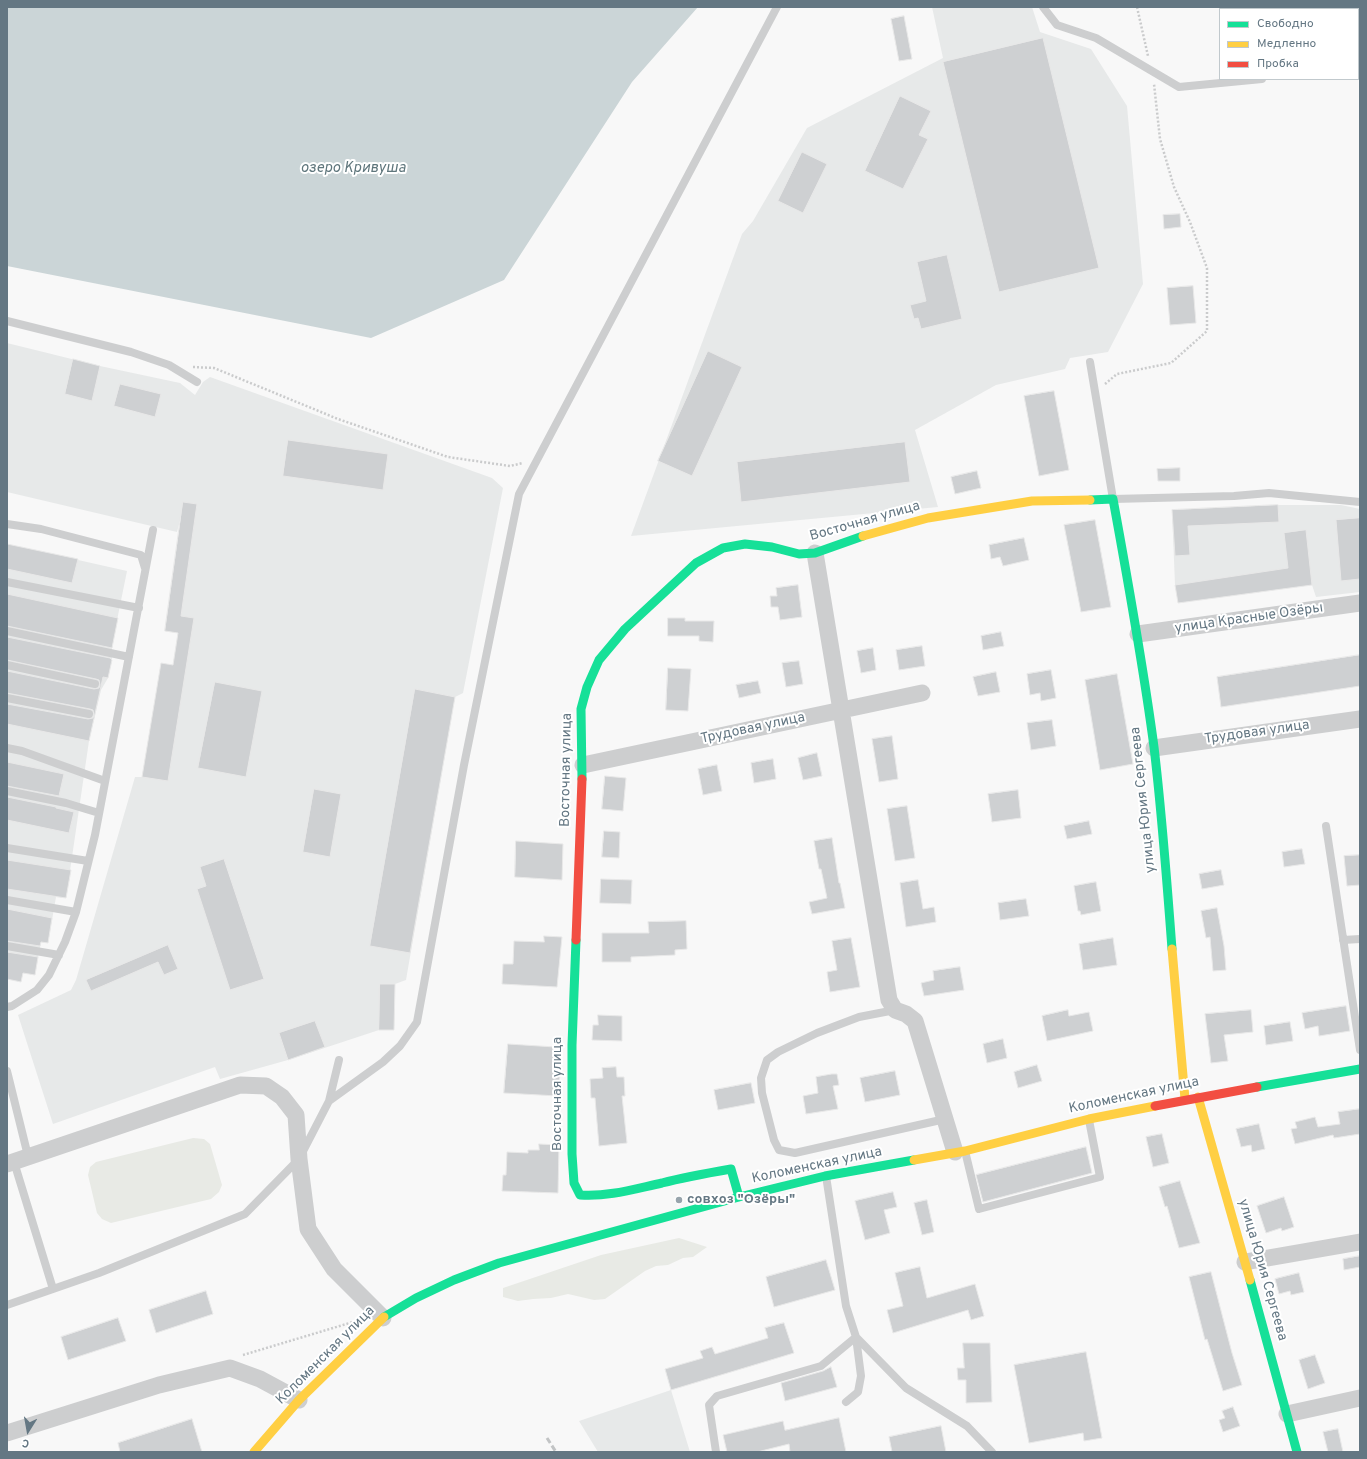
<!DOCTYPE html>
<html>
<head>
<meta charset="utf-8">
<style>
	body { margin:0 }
	#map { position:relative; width:1367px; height:1459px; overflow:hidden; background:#f8f8f8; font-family:Overpass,sans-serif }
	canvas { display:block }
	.frame { position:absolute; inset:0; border:8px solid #647783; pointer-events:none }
	.legend { position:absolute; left:1219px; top:8px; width:140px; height:72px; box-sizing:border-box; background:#fff; border:1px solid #c1c9cd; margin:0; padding:5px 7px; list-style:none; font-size:12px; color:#647783 }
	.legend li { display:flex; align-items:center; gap:8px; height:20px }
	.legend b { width:20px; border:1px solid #c1c9cd }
	.north { position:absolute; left:8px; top:1411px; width:40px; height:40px; -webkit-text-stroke:3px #fff; paint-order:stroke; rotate:191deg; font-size:11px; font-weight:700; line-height:16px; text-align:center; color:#647783 }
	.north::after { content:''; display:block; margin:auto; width:14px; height:18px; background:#647783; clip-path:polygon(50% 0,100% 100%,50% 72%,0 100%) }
</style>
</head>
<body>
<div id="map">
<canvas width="1367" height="1459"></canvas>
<div class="frame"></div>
<ul class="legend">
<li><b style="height:5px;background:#16e098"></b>Свободно</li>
<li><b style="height:5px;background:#ffcf43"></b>Медленно</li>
<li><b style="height:5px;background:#f24e42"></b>Пробка</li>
</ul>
<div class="north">С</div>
</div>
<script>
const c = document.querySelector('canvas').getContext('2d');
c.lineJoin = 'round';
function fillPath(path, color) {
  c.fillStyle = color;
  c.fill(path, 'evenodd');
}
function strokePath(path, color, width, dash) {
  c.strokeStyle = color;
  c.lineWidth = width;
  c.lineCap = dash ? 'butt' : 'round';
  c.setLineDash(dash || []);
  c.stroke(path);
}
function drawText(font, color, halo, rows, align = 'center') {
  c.font = font + ' Overpass,sans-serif';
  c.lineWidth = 4;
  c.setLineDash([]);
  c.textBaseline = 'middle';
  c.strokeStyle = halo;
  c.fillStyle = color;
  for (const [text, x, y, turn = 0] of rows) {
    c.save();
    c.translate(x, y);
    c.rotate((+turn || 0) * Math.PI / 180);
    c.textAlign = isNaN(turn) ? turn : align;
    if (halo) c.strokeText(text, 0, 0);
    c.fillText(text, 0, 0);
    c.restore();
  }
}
fillPath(new Path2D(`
	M932 7H1032L1040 32 1091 49 1127 106 1143 284 1108 352 1070 358 1065 369 996 385 915 430 938 507 631 536 742 234 753 221 807 128 943 58Z
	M7 343 100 366 180 383 195 395 203 382 210 377 492 478 503 488 463 693 455 697 406 980 395 984 394 1030H379L288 1060 220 1079 215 1067 53 1124 18 1015 71 990 76 980 135 777H142L161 663 173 665 178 633 165 631 182 513 177 532 7 492Z
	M1278 505H1341L1360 509V592L1316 597 1312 585 1275 589 1178 603 1175 585 1172 510Z
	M7 544 127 571 112 645V660L108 678 101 690 89 741 66 898 56 897 48 943 41 942 35 975 23 973 21 982 7 979Z
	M671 1390 690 1452H598L579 1421Z`), '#e7e9e9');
fillPath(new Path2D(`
	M193 1138 204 1139 210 1144 222 1185 219 1192 211 1199 111 1223 102 1219 97 1213 88 1175 90 1167 96 1162Z
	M679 1238 707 1247 693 1257 683 1258 668 1265 656 1266 645 1271 605 1299 594 1300 568 1294 551 1298 533 1299 518 1301 503 1297V1288L601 1255Z`), '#e8eae5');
fillPath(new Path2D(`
	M7 7H698L632 82 504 280 371 338 7 266Z`), '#cbd5d7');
const building = new Path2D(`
	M904 16 912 59 899 61 891 19Z
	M1043 38 1099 268 999 292 943 62Z
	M900 96 931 111 919 135 928 139 903 189 865 171Z
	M802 152 827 164 803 213 778 201Z
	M1180 214 1181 227 1164 229 1163 215Z
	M947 255 962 319 921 329 918 318 914 319 910 305 926 301 917 262Z
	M1193 286 1196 323 1170 325 1167 288Z
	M708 351 742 367 692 476 658 461Z
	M73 359 100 366 92 401 65 394Z
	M120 384 161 394 155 417 114 406Z
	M1054 391 1069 470 1039 476 1024 396Z
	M288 440 388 454 383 490 283 476Z
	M905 442 910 482 741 502 737 462Z
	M1180 468V481H1158L1157 469Z
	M977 471 981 488 955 494 951 477Z
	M183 502 197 504 181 616 194 618 168 781 142 777 161 663 173 665 178 633 165 631Z
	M1278 505 1279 522 1188 526 1190 555 1175 556 1172 510Z
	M1360 518V579L1341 581 1336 520Z
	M1095 520 1111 607 1081 612 1064 525Z
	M1306 530 1312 585 1178 603 1175 585 1288 568 1284 533Z
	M1024 538 1029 560 1003 566 1000 557 991 559 989 545Z
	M7 544 78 559 72 583 7 569Z
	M798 585 802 617 780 620 778 607H771L770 596H777L776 588Z
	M7 594 118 618 112 648 7 626Z
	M668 618H685V621H714L713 642 699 641V636H668Z
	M1001 632 1004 646 983 650 981 636Z
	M7 637 110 658 112 660 108 678 103 677 89 741 7 724V704L88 719 93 718 94 715 93 710 90 709 7 693V671L94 689 99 688 100 685 99 680 96 679 7 660Z
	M922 646 925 666 899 670 896 650Z
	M873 648 876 670 861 673 857 651Z
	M1360 655V686L1221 707 1217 677Z
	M799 661 803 684 786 687 782 663Z
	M668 668 691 669 688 711 666 710Z
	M1051 670 1056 698 1041 701 1040 693 1030 695 1027 674Z
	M996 672 1000 692 978 696 973 677Z
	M1117 674 1133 764 1100 770 1085 680Z
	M758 681 761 693 739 698 736 685Z
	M215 682 262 691 246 777 198 768Z
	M415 689 455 697 410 953 370 946Z
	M1052 720 1056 746 1031 750 1027 723Z
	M892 736 898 779 879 782 872 739Z
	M817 753 822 776 803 780 798 758Z
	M773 759 776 779 754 783 751 763Z
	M7 762 64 774 59 796 7 786Z
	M717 765 722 791 703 795 698 769Z
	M605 776 626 778 623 811 602 809Z
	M314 789 341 794 330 857 303 852Z
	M1018 790 1021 818 992 822 988 794Z
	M7 797 56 807V808L74 812 69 833 7 820Z
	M907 806 915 858 895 861 887 809Z
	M1089 821 1092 834 1067 839 1064 826Z
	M604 831 620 832 619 858 602 857Z
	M832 838 839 883H840L845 908 812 914 809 902 827 898 821 869H819L814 841Z
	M516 841 563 844 562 880 515 877Z
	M1302 849 1305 864 1284 867 1282 852Z
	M1360 855V885L1347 886 1344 856Z
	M224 859 264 979 230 990 197 889 206 886 200 867Z
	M7 860 71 870 66 898 7 889Z
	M1221 870 1224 885 1202 889 1199 874Z
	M601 879 632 880 631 904 600 903Z
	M918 880 923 909 934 907 936 922 906 927 900 883Z
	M1096 882 1101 911 1081 915 1080 911H1078L1074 886Z
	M1026 899 1029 916 1000 920 998 903Z
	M1217 908 1224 946 1226 970 1213 971 1210 937 1206 938 1201 911Z
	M7 909 52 918 48 943 41 942 40 946 7 941Z
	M686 921 687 949 675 950V955L631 957V962H602V933H649L648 922Z
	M544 936 562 937 557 987 502 984 503 964H513L514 941 544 942Z
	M851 938 860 987 830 992 827 972 837 970 832 941Z
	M1113 938 1117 965 1083 970 1079 944Z
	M168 945 178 969 164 975 158 962 91 991 86 980Z
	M7 952 38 957 35 975 23 973 21 982 7 979Z
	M960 967 964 990 924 996 921 983 934 980 933 971Z
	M380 984H395L394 1030H379Z
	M1346 1006 1350 1031 1319 1036 1318 1026 1305 1029 1302 1013Z
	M1068 1010 1069 1016 1089 1012 1093 1031 1047 1041 1042 1016Z
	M1251 1010 1253 1032 1224 1035 1228 1061 1211 1063 1205 1014Z
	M598 1015 622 1016V1041L592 1040 593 1025H598Z
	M315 1021 325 1047 288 1060 279 1033Z
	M1290 1022 1293 1041 1266 1045 1264 1026Z
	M1003 1039 1007 1058 987 1063 983 1044Z
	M508 1044 555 1047 553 1072 560 1073 558 1096 504 1093Z
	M1037 1065 1042 1081 1018 1088 1014 1072Z
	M616 1067 617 1077H624L625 1096H622L627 1143 599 1146 595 1098H591L590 1079 603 1078 602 1068Z
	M895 1071 900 1095 865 1102 860 1078Z
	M832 1074H837L839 1085 833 1086 838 1109 806 1114 803 1096 818 1093 816 1077Z
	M751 1083 755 1103 718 1110 714 1090Z
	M1360 1109V1134L1334 1138 1333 1135 1295 1144 1291 1129 1297 1128 1295 1122 1315 1117 1318 1127 1340 1124 1338 1112Z
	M1259 1124 1265 1149 1252 1152 1251 1145 1241 1147 1236 1129Z
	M1162 1134 1169 1163 1153 1167 1146 1137Z
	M539 1144 559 1145 558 1193 502 1191 503 1175H506L507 1152 528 1153V1150H539Z
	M1086 1147 1092 1173 983 1202 976 1175Z
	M1180 1181 1200 1243 1179 1248 1167 1206 1165 1207 1159 1187Z
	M893 1192 897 1207 884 1210 890 1233 865 1240 855 1201Z
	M1284 1197 1294 1227 1282 1231 1281 1228 1266 1233 1257 1206Z
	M927 1200 934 1232 922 1235 914 1203Z
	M1360 1256V1267L1344 1270 1343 1259Z
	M826 1260 835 1290 774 1307 766 1277Z
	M920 1267 927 1298 975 1284 984 1316 971 1320 968 1310 893 1333 887 1310 903 1306 895 1273Z
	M1211 1272 1232 1353 1242 1385 1223 1391 1207 1339 1205 1340 1189 1277Z
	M1299 1273 1304 1292 1291 1295 1290 1291 1279 1294 1275 1279Z
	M206 1291 213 1314 156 1333 149 1310Z
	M118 1318 126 1341 68 1360 61 1337Z
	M784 1323 794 1353 671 1390 665 1369 703 1358 700 1351 712 1347 715 1354 768 1338 765 1328Z
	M963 1343H990L992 1402 966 1403V1380H958L957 1368H964Z
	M1086 1352 1102 1438 1084 1441 1083 1433 1029 1443 1014 1365Z
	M1315 1355 1325 1383 1308 1389 1299 1360Z
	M831 1367 837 1387 785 1401 781 1383 823 1371Z
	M1233 1407 1240 1426 1223 1432 1219 1420 1225 1418 1222 1411Z
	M839 1418 846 1452H790L789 1444 757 1452H727L723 1435 783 1421 785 1430Z
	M192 1419 202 1452H120L118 1443Z
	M941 1426 946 1452H892L889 1437Z
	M1338 1429 1343 1452H1328L1323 1432Z`);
fillPath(building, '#ced0d2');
strokePath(building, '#e8e8e8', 1);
strokePath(new Path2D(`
	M1137 7 1148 56
	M193 367 214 368 338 419 448 457 510 466 523 463
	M1105 384 1117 374 1171 363 1207 331V268L1190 222 1174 187 1160 139 1154 84
	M243 1355 353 1322`), '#cacbcc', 2.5, [2, 2]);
strokePath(new Path2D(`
	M1043 7 1057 25 1096 38 1179 87 1262 79
	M1358 69H1360
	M7 321 131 352 169 365 197 382
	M1090 362 1113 499 1234 496 1269 493 1360 502
	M7 524 41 529 141 555 145 568
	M7 582 139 608
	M7 631 129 657
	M7 665 95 684
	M7 698 89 714
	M7 748 22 751 105 781
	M7 791 66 803 99 813
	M1326 826 1360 1050
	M7 848 88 861
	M7 900 76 912
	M1343 940 1360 939
	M7 946 59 955
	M7 1007 12 1006 37 990 49 975 65 942 76 912 95 835 153 530
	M895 1010 859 1017 817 1033 778 1052 767 1060 761 1078 762 1093 774 1140 779 1150 795 1153 945 1119
	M7 1071 28 1156
	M329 1101 339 1060
	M965 1151 979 1209 1100 1177 1089 1120
	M14 1162 53 1289
	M826 1176 846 1306 856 1337 906 1388 967 1426 992 1452
	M7 1305 99 1273 245 1214 299 1159 329 1101 383 1062 400 1046 417 1022 464 765 519 494 777 7
	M846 1402 858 1392 861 1376 856 1337
	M716 1452 709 1405 717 1396 821 1366 856 1337`), '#cdcecf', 8);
strokePath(new Path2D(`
	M815 553 889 1000 895 1010 906 1014 915 1021 955 1152
	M1138 634 1360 603
	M1154 748 1360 719
	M583 765 922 693
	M7 1164 240 1085 266 1086 282 1097 296 1115 299 1159 308 1229 334 1269 383 1318
	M1245 1262 1360 1242
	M1287 1414 1360 1398
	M7 1433 159 1385 230 1368 260 1379 299 1400`), '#cdcecf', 17);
strokePath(new Path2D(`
	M1090 500 1113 499C1128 581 1143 664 1154 747 1162 814 1167 882 1172 949
	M582 779 581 709 587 687 599 660 625 629 696 563 723 548 745 544 772 547 799 554 815 553 863 536
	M576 940 572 1045V1154L574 1183 580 1195C608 1197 634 1189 662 1183 685 1177 708 1173 731 1169L739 1197
	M1257 1087 1360 1069
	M1250 1280 1297 1452
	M384 1317 416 1298 454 1280 499 1263 739 1197 825 1176 914 1160`), '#16e098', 9);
strokePath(new Path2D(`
	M863 536 928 518 1032 501 1090 500
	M1172 949 1185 1099
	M1198 1097 1250 1280
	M914 1160 965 1151 1089 1119 1155 1106
	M254 1452 299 1400 384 1317`), '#ffcf43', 9);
strokePath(new Path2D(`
	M576 940 582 779
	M1155 1106 1257 1087`), '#f24e42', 9);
strokePath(new Path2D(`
	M547 1438 556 1452`), '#c2c4c5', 3, [6, 3]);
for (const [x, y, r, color] of [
	[679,1200,4,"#98a4ac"]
]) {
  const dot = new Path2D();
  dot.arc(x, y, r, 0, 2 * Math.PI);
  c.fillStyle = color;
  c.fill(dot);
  strokePath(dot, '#fff', 1.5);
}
drawText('14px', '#647783', '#fff', [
	["Восточная улица",865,522,-16],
	["улица Красные Озёры",1249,619,-8],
	["Трудовая улица",753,729,-12],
	["Трудовая улица",1257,733,-8],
	["Восточная улица",567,770,-89],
	["улица Юрия Сергеева",1144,800,-96],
	["Восточная улица",558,1094,-90],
	["Коломенская улица",1134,1096,-12],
	["Коломенская улица",817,1166,-12],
	["улица Юрия Сергеева",1262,1270,74],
	["Коломенская улица",326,1356,-45]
]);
drawText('bold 14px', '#647783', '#fff', [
	["совхоз \"Озёры\"",687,1200]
], 'left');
drawText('italic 15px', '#5f767c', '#fff', [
	["озеро Кривуша",353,169]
]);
</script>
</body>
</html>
